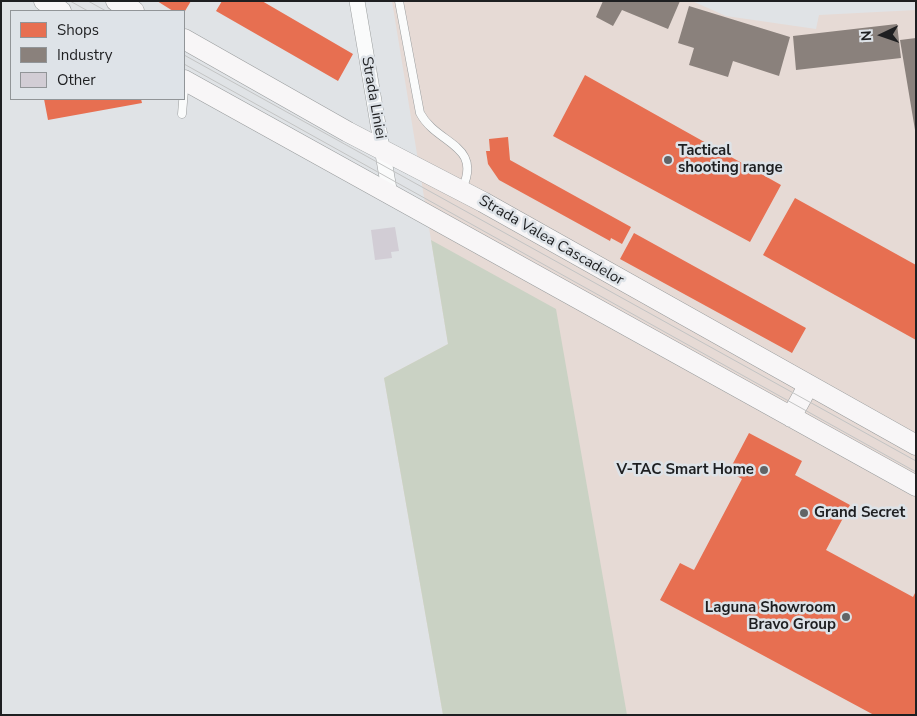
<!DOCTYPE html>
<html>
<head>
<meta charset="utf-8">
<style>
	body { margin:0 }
	#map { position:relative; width:917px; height:716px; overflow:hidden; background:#e0e3e6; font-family:"Nunito Sans",sans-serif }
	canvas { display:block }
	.frame { position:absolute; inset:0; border:2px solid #1e1f21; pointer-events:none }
	.legend { position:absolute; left:10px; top:10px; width:175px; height:90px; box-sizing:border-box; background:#dee3e8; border:1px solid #919598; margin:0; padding:6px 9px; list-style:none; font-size:15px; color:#1e1f21 }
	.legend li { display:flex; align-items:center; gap:10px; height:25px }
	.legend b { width:25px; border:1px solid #919598 }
	.north { position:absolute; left:857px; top:10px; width:50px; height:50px; -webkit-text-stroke:4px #dee3e8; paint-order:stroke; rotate:267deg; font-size:14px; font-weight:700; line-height:20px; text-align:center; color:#1e1f21 }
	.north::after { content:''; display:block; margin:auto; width:18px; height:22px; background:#1e1f21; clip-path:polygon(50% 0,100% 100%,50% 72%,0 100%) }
</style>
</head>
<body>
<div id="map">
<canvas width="917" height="716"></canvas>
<div class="frame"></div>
<ul class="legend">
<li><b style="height:14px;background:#e76f51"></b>Shops</li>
<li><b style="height:14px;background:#8a817c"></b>Industry</li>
<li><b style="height:14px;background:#d2cdd5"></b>Other</li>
</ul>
<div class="north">N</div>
</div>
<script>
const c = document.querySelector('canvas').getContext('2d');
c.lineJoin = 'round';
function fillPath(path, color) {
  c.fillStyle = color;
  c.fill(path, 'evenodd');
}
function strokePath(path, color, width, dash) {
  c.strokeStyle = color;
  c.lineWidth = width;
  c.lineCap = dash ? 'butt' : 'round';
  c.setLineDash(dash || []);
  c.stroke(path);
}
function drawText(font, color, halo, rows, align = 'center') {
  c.font = font + ' "Nunito Sans",sans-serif';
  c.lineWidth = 5;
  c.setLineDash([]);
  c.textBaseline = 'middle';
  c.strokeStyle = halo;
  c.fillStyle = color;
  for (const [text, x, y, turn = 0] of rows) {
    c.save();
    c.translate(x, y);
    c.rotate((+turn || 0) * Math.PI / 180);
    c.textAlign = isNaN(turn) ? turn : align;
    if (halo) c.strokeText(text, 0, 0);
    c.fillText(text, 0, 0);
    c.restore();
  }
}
fillPath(new Path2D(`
	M392 1H692L726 16 816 29 819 15 916 10V715H443L384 378 448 344Z`), '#e6dad5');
fillPath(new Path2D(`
	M431 240 556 309 627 715H443L384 378 448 344Z`), '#cad2c4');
fillPath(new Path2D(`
	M157 1H191L185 11H173Z
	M222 1H262L353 54 338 81 216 11Z
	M585 75 781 185 750 242 553 136Z
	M44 99H141L142 103 48 120Z
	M508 137 510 160 631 227 622 244 611 238 610 241 499 180 488 164 486 151H490L489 139Z
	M795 198 916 265V340L763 255Z
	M634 233 806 328 792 353 620 259Z
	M749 433 802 461 795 475 850 505 826 550 913 597 916 591V715H874L660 600 680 563 694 570 742 479 729 471Z`), '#e76f51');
fillPath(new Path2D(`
	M603 1H680L668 29 622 10 613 26 596 17Z
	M689 6 790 37 779 76 733 61 728 77 689 65 694 48 678 43Z
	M897 24 901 58 796 70 793 36Z
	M916 38V130H915L900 40Z`), '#8a817c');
fillPath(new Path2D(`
	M395 227 399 251 391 252 392 258 375 260 371 230Z`), '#d2cdd5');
const service = new Path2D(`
	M399 1 420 113C437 145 483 144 462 189
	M182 114 184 90`);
const minor = new Path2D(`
	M357 1 390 195`);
const secondary = new Path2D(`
	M44 1 61 11
	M116 1 134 11
	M184 39 348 132 483 202 916 445
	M184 80 916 486
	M791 417 808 386`);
strokePath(service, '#999c9d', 9);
strokePath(minor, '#999c9d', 16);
strokePath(secondary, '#999c9d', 21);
strokePath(service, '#fafbfb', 8);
strokePath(minor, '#fafbfb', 15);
strokePath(secondary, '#f8f6f7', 20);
strokePath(new Path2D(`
	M70 1 88 11
	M88 1 106 11
	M184 55 916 461
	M184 64 916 472`), '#c3c4c4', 1);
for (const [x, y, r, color] of [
	[668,160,5,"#626466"],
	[764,470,5,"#626466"],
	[804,513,5,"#626466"],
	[846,617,5,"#626466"]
]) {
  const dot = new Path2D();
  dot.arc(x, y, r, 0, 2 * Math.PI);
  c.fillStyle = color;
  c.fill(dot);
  strokePath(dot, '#dee3e8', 2);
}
drawText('15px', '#1e1f21', '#dee3e8', [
	["Strada Liniei",373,98,80],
	["Strada Valea Cascadelor",551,241,30]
]);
drawText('bold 15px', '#1e1f21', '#dee3e8', [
	["Tactical",678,151],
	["shooting range",678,168],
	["V-TAC Smart Home",754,470,"right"],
	["Grand Secret",814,513],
	["Laguna Showroom",836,608,"right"],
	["Bravo Group",836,625,"right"]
], 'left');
</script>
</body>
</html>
